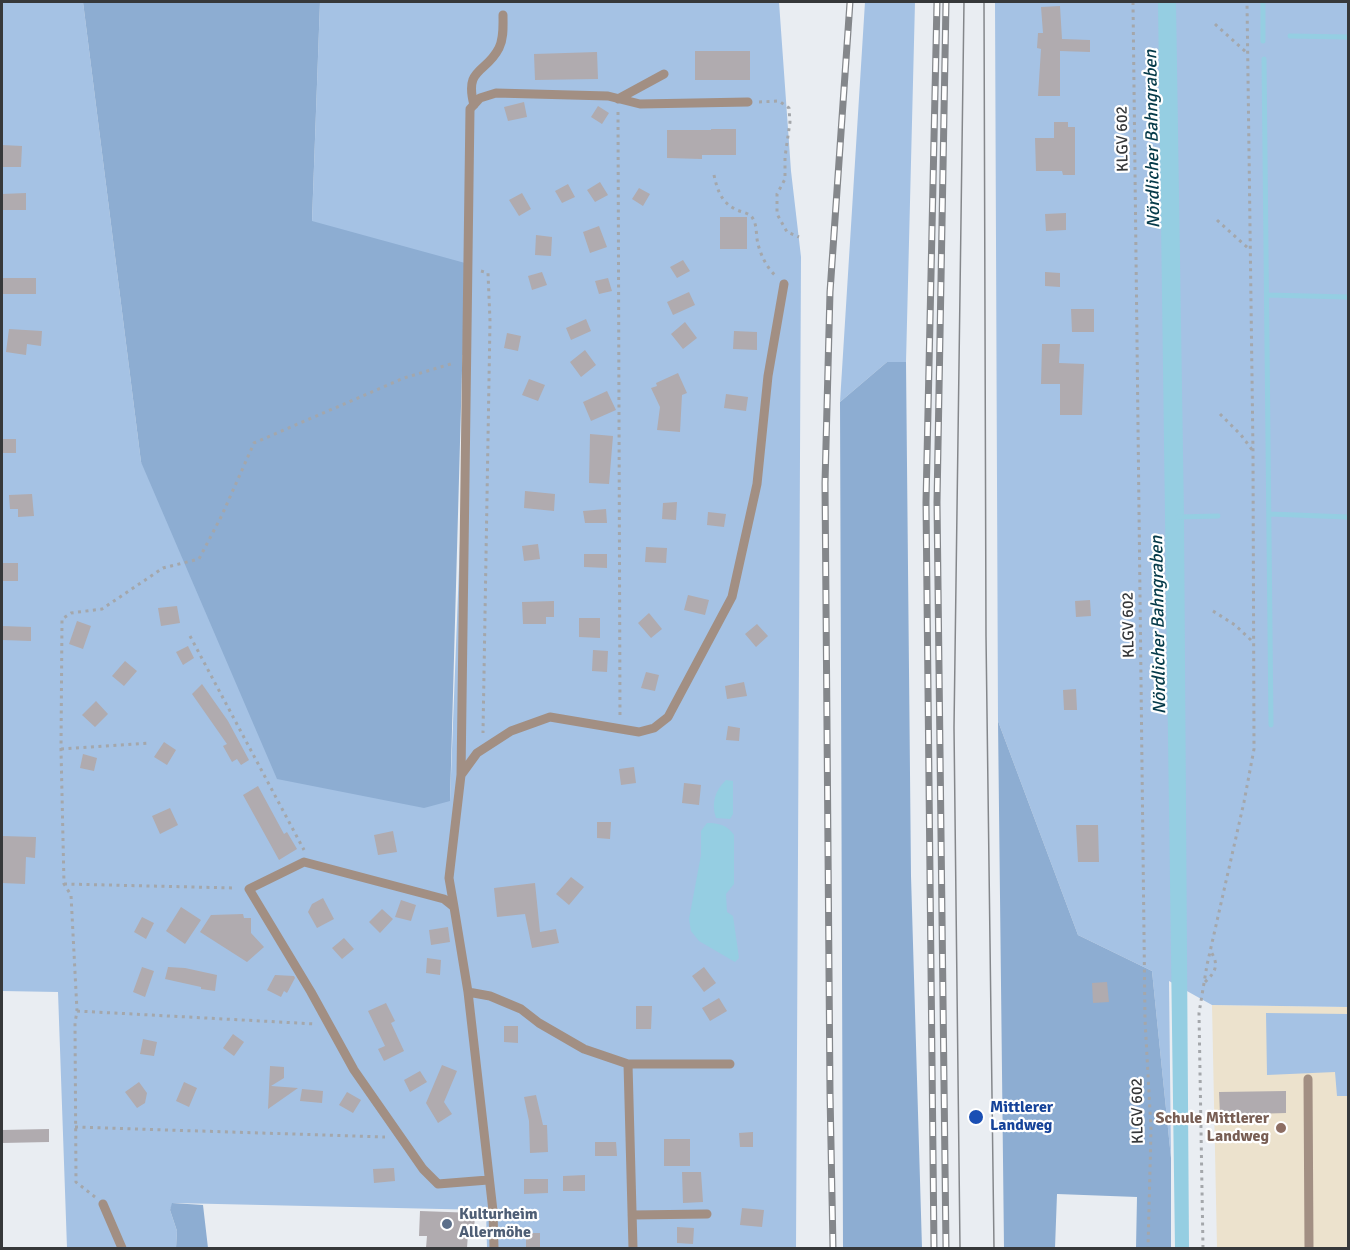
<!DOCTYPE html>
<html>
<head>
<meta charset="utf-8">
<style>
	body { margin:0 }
	#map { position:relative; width:1350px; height:1250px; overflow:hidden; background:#e9edf2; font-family:Signika,sans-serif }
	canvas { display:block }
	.frame { position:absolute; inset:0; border:3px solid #36383a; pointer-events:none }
</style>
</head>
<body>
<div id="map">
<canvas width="1350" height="1250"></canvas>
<div class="frame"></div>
</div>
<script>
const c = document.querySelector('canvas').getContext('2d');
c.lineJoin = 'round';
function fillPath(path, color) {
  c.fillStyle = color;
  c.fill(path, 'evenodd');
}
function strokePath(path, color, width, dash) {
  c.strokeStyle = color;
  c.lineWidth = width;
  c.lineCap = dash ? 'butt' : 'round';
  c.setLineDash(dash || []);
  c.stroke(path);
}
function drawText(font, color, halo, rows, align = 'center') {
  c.font = font + ' Signika,sans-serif';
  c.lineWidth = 4.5;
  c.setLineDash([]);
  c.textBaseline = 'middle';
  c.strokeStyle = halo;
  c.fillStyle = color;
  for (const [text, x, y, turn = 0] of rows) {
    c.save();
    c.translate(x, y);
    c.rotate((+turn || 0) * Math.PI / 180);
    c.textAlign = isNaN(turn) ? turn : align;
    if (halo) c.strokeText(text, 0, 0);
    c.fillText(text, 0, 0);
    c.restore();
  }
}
fillPath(new Path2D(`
	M1212 1005 1348 1007V1248H1217Z`), '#ece2cd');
fillPath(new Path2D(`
	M2 2H83L141 462 450 801 467 359 312 222 320 2H779L791 171 801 257 796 1248H487L486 1210 173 1203 170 1210 177 1231 176 1248H67L58 992 2 991Z
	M865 2H915L906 362H887L840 402Z
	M995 2H1348V1007L1212 1005 1169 981 1171 1158 1152 971 1078 935 998 721Z
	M1266 1013 1348 1014V1096H1337L1335 1072 1267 1075Z`), '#a5c2e4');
fillPath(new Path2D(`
	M83 2H320L312 221 465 263 450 801 424 808 277 779 141 462Z
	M887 362H906L911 876 922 1248H843L840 402Z
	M998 721 1078 935 1152 971 1171 1158V1248H1136L1137 1197 1057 1194 1055 1248H1004Z
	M172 1203 203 1205 208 1248H176L177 1231 170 1210Z`), '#8dadd2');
fillPath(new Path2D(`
	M1158 2H1176L1184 517 1189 1248H1175Z
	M726 780 733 781V814L730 819 716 818C711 804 715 790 726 780Z
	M707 823C719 823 727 825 734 835V884L726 894 727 912 733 916 739 958 735 962 699 941 691 931 689 919 701 855V831Z`), '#95cee2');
strokePath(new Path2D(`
	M1263 2V41
	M1290 36 1348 37
	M1264 59 1271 725
	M1267 295 1348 297
	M1269 514 1348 517
	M1178 517 1218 516`), '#95cee2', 5);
fillPath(new Path2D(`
	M1060 6 1062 39 1090 40V52L1060 51V96H1038L1041 49 1037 48 1038 33H1043L1041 7Z
	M695 51H750V80H695Z
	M597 52 598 79 535 80 534 54Z
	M524 102 527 117 508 121 504 107Z
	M598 106 609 113 602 124 591 117Z
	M1054 122H1068V127H1075V175H1063L1062 171H1036L1035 138H1054Z
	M711 129H736V155H702V159L667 158V130H711Z
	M2 145 22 146 21 167H2Z
	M600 182 608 195 595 202 587 190Z
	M568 184 575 197 562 203 555 191Z
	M639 188 650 194 643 206 632 199Z
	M26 193V210H2V194Z
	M522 193 531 209 519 216 509 200Z
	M1066 213V230L1046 231 1045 214Z
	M720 217H747V249H720Z
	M599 226 607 247 590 253 583 232Z
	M536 235 552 237 551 256 535 255Z
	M683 260 690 271 677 278 670 267Z
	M542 272 547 285 532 290 528 276Z
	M1045 272 1060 273V287L1045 286Z
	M2 278H36V294H2Z
	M608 278 612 291 599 294 595 281Z
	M689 292 695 305 673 315 667 302Z
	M1071 309H1094V332H1072Z
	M586 319 591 331 571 340 566 328Z
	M685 322 697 338 683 349 671 334Z
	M9 329 42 331 41 346 27 344 26 355 6 352Z
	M734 331 757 332V350L733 349Z
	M507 333 521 336 518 351 504 348Z
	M1042 344H1060L1059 363 1084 364 1082 415H1060V384H1041Z
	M585 350 596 365 581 377 570 362Z
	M678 373 687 393 682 395 680 432 657 430 660 407 651 388 657 386 656 383Z
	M529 379 545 385 538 401 522 395Z
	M607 391 616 410 591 421 583 402Z
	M726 394 748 397 746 411 724 408Z
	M590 434 613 436 609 484 589 483Z
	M2 439H16V453H2Z
	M525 491 555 494 554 511 524 508Z
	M32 494 34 516 18 517V509H10L9 495Z
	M677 502 676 520 662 519 663 503Z
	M606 509 607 523H585L583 511Z
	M708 512 726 514 724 527 707 525Z
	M538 544 540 559 524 561 522 546Z
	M646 547 667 548 666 563 645 562Z
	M584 554H607V568L584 567Z
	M2 563H18V581H2Z
	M688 595 709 600 705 615 684 610Z
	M1090 600 1091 616 1076 617 1075 601Z
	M554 601V617H546V624H523L522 602Z
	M177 606 180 623 161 626 158 608Z
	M649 613 662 629 651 638 638 623Z
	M579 618H600V638L579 637Z
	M77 621 91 626 83 649 69 644Z
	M757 624 768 636 756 647 745 634Z
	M2 626 31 627V641L2 640Z
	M188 646 194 658 183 665 176 652Z
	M593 650 608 651 607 672 592 671Z
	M125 661 137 671 124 686 112 676Z
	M646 672 659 675 655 691 641 688Z
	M744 682 747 696 727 699 725 686Z
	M202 684 228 721 249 760 241 765 237 759 232 762 223 746 227 744 192 694Z
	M1076 689 1077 710H1064L1063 690Z
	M96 701 108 714 95 727 82 715Z
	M728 726 740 728 739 741 726 740Z
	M164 742 176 750 167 765 154 757Z
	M83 754 97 758 94 771 80 768Z
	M634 767 636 783 621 785 619 769Z
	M684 783 701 785 699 805 682 803Z
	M258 786 284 834 287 832 297 849 279 860 243 795Z
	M170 808 178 825 160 834 152 816Z
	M597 822H611L610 839 597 838Z
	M1076 825H1098L1099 862H1078Z
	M393 831 397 852 378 855 374 835Z
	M2 836 36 837 35 858 26 857 25 884 2 883Z
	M571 877 584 887 569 905 556 894Z
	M535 883 540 932 556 929 559 943 532 948 525 914 497 917 494 888Z
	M323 898 334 919 317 928 308 912 312 904Z
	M401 900 416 905 411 921 395 917Z
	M181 907 201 920 185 944 166 931Z
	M382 909 393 919 380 933 369 922Z
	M243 914 244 918H251V933L264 947 247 962 200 932 211 915Z
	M142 917 154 923 146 939 134 932Z
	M448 927 450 942 431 945 429 930Z
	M344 938 354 949 342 959 332 948Z
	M427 958 441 960 440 975 426 973Z
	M142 967 154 971 145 997 133 992Z
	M168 967 185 968 217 975 215 991 201 989V987L165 979Z
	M704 967 716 983 704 992 692 976Z
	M275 975 294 976 295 978 287 993 284 991 281 997 267 990Z
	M1107 982 1109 1002 1093 1003 1092 983Z
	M719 998 727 1011 710 1021 702 1008Z
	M386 1003 395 1021 391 1023 404 1051 384 1061 378 1049 385 1046 368 1011Z
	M636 1006H652L651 1029H636Z
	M504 1026H518V1043L504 1042Z
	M233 1034 244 1042 234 1056 223 1048Z
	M143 1039 157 1042 154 1056 140 1054Z
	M442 1065 457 1071 444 1102 452 1114 438 1123 426 1103Z
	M270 1066 284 1067V1078L271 1086 298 1088 268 1109Z
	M420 1071 427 1082 410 1092 404 1080Z
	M139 1082 147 1093 145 1103 137 1108 125 1092Z
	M184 1082 197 1088 189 1107 176 1101Z
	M302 1089 323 1091 322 1103 300 1101Z
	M1286 1091V1113L1220 1115 1219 1092Z
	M347 1092 361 1100 353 1113 339 1105Z
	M536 1095 543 1125H547L548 1152 530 1153 529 1121 524 1097Z
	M49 1129V1142L2 1143V1130Z
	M753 1132V1147H740L739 1133Z
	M664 1139H690V1166H664Z
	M595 1142H616L617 1156H595Z
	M394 1168 395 1181 374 1183 373 1169Z
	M682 1172H701L703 1202 683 1203Z
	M585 1175V1191H563V1176Z
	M524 1179H548V1193L524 1194Z
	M742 1208 764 1210 762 1227 740 1225Z
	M420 1211 475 1213 474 1234H468L467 1248H426L427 1236H419Z
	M677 1227 694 1228 693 1244 677 1243Z
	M526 1233H540V1248H526Z`), '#b0abaf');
strokePath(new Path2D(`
	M1133 2 1145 1020 1151 1129 1148 1248
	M1215 24 1247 53
	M759 102 779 101 789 108 790 122 785 157V179L777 194V214L787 232 799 237
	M618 112 620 718
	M714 175C717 189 721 202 735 209 742 213 751 212 754 221 757 227 756 237 758 244 761 256 767 268 776 276
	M1217 220 1249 249
	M481 271 488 273 490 321 483 733
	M1220 414 1241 435 1253 451
	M1213 611 1235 625 1252 641
	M190 636 304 850
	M61 749 149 743
	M64 884 236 888
	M1205 982C1216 972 1219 964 1211 952
	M77 1011 316 1024
	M75 1127 385 1137
	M95 1197 76 1182 75 1023 77 1011 71 895 64 884 61 749 62 619 71 613 102 609 163 568 199 559 222 515 254 443 404 378 454 363
	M1203 1248 1199 1013 1207 965 1244 802 1254 749 1253 451 1247 2`), '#a4a7ab', 3, [3, 4.5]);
strokePath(new Path2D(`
	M618 99 664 74
	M474 105C464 67 486 74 499 48 504 38 503 26 503 15
	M461 775 470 109 480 98 496 93 608 96 640 104 748 102
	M454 907 449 878 461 775 477 753 511 731 550 717 639 732 654 728 668 717 732 597 757 484 768 376 784 284
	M468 992 490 996 521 1009 539 1023 584 1049 628 1064 633 1248
	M628 1064H730
	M1308 1079 1309 1248
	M488 1180 438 1184 423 1169 354 1070 311 992 249 889 304 862 444 899 454 907 468 992 493 1211 494 1248
	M103 1204 122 1248
	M632 1215 707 1214`), '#a28f83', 9);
strokePath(new Path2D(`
	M984 2 986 636 994 1248
	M960 1248 954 727 964 2`), '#84878b', 1.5);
const rail = new Path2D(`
	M833 1248 830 1093 825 483 830 292 850 2
	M934 1248 926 502 937 2
	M946 1248 937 502 946 2`);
strokePath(rail, '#84878b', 7);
strokePath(rail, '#fff', 4.5, [14]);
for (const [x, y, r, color] of [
	[976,1117,8,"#1a4fb4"],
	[1281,1128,6,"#8d6e63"],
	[447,1224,6,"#5c6f8a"]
]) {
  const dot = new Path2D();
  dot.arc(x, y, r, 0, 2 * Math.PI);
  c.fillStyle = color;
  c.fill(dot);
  strokePath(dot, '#fff', 2);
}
drawText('16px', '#36383a', '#fff', [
	["KLGV 602",1123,139,-91],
	["KLGV 602",1129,625,-91],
	["KLGV 602",1138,1111,-91]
]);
drawText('bold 16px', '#164399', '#fff', [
	["Mittlerer",990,1108],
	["Landweg",990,1126]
], 'left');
drawText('bold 16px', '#785e54', '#fff', [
	["Schule Mittlerer",1269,1119],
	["Landweg",1269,1137]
], 'right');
drawText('bold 16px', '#4e5e75', '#fff', [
	["Kulturheim",459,1215],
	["Allermöhe",459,1233]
], 'left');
drawText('italic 18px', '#053a49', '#fff', [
	["Nördlicher Bahngraben",1153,139,-91],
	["Nördlicher Bahngraben",1159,625,-91]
]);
</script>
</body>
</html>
